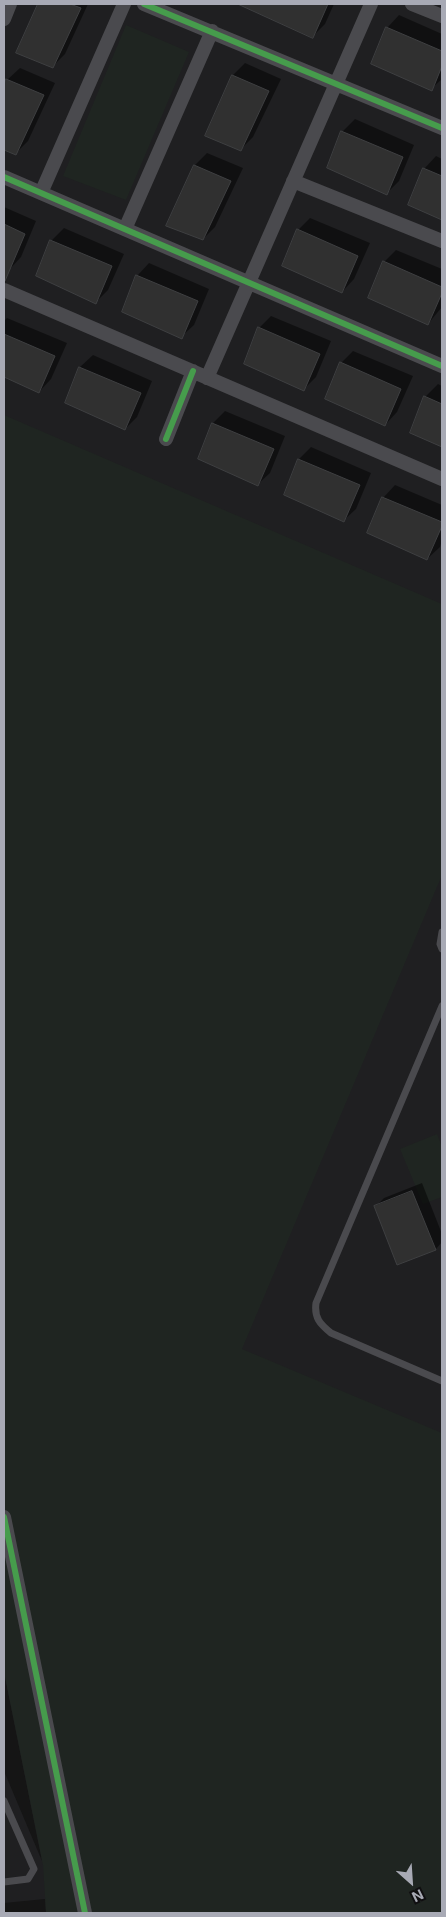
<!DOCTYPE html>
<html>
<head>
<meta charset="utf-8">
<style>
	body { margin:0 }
	#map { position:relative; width:446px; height:1917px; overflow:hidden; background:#151515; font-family:Inter,sans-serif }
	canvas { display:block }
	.frame { position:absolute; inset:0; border:5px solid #a8aab5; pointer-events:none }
	.north { position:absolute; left:386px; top:1857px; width:50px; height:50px; -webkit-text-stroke:4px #100f11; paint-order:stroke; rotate:154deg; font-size:14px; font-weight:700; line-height:20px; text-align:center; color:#a8aab5 }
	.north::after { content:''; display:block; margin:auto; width:18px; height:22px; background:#a8aab5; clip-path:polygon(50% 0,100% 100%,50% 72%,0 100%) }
</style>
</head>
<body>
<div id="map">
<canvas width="446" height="1917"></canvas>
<div class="frame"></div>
<div class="north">N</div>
</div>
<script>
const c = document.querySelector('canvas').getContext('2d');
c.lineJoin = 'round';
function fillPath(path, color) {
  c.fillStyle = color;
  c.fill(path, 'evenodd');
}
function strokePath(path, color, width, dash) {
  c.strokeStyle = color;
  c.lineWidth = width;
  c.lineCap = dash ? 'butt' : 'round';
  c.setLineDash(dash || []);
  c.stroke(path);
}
fillPath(new Path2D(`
	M4 4H442V1913H46L45 1899 4 1903V1771L42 1861 4 1672Z`), '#1f1f21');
fillPath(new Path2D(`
	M126 25 189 52 126 200 63 176Z
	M4 415 442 604V875L242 1349 442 1433V1913H46L43 1865 4 1672Z
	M437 1134 442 1147V1197L423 1204 400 1149Z`), '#1f2521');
fillPath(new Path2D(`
	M39 4H88L65 54 52 67 18 53Z
	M257 4H334L325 24 313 36 255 10Z
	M399 15 442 34V79L431 89 387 28Z
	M245 63 281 79 253 137 241 149 206 135 233 75Z
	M20 68 55 83 28 141 15 154 4 149V88L7 80Z
	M355 119 414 145 399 181 387 193 342 132Z
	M207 153 243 168 215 227 203 239 195 165Z
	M436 156 442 159V219L410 204 424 169Z
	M4 207 36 221 21 257 9 270 4 267Z
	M310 218 370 243 354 279 342 292 298 230Z
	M64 228 124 254 108 290 96 302 38 276 52 240Z
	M396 250 442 269V307L428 324 384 262Z
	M149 263 209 289 194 325 181 337 137 276Z
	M271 316 331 341 316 377 303 390 259 328Z
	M7 318 67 343 51 379 39 392 4 376V321Z
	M353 351 413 376 397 412 385 425 341 363Z
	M93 355 152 381 137 417 125 429 66 403 80 367Z
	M438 384 442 386V446L411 432 425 397Z
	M225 411 285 436 270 473 257 485 199 459 213 423Z
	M311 447 371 473 356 509 343 521 285 495 299 459Z
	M395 485 442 505V540L440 547 427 559 383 498Z
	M422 1183 442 1234V1242L436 1249 398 1263 375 1207 384 1198Z`), '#0007');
const building = new Path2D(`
	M38 4H70L81 8 53 68 16 53Z
	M238 4H328L313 38Z
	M386 27 442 51V66L432 91 371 64Z
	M232 75 269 91 241 151 205 136Z
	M6 79 44 95 16 155 4 150V85Z
	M341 131 403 157 387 195 327 168Z
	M194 165 231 181 203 240 166 226Z
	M423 168 442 176V220L408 205Z
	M4 224 25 234 5 281H4Z
	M297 229 358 256 342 293 282 266Z
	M50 240 112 266 96 304 36 276Z
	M383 261 442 287V293L428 325 368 298Z
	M136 275 198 301 182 339 122 312Z
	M258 327 320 354 304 391 244 364Z
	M4 334 55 356 39 393 4 377Z
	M340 362 401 389 385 426 325 399Z
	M79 367 141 393 125 430 65 403Z
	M424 396 442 404V447L410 433Z
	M212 423 274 449 258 486 198 459Z
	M298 459 360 485 344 522 284 495Z
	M382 497 442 522V526L427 560 367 533Z
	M412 1191 436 1250 397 1265 374 1206Z`);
fillPath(building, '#303030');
strokePath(building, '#3e3f41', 1);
strokePath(new Path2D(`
	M442 932 440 944 442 949
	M442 1006 316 1303C314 1318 320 1324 331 1333L442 1381
	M4 1801 34 1869 28 1879 4 1882`), '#4a4a4e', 7);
strokePath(new Path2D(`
	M144 4 442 128
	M412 4 442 16
	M4 19 10 4
	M4 177 442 366
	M293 181 442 241
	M41 193 124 4
	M125 229 212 31
	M4 290 442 479
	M207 378 371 4
	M166 439 193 371
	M4 1517 85 1913`), '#4a4a4e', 14);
strokePath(new Path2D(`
	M144 4 442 128
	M4 177 442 366
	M166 439 193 371
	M4 1517 85 1913`), '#469c4c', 6);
</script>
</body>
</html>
